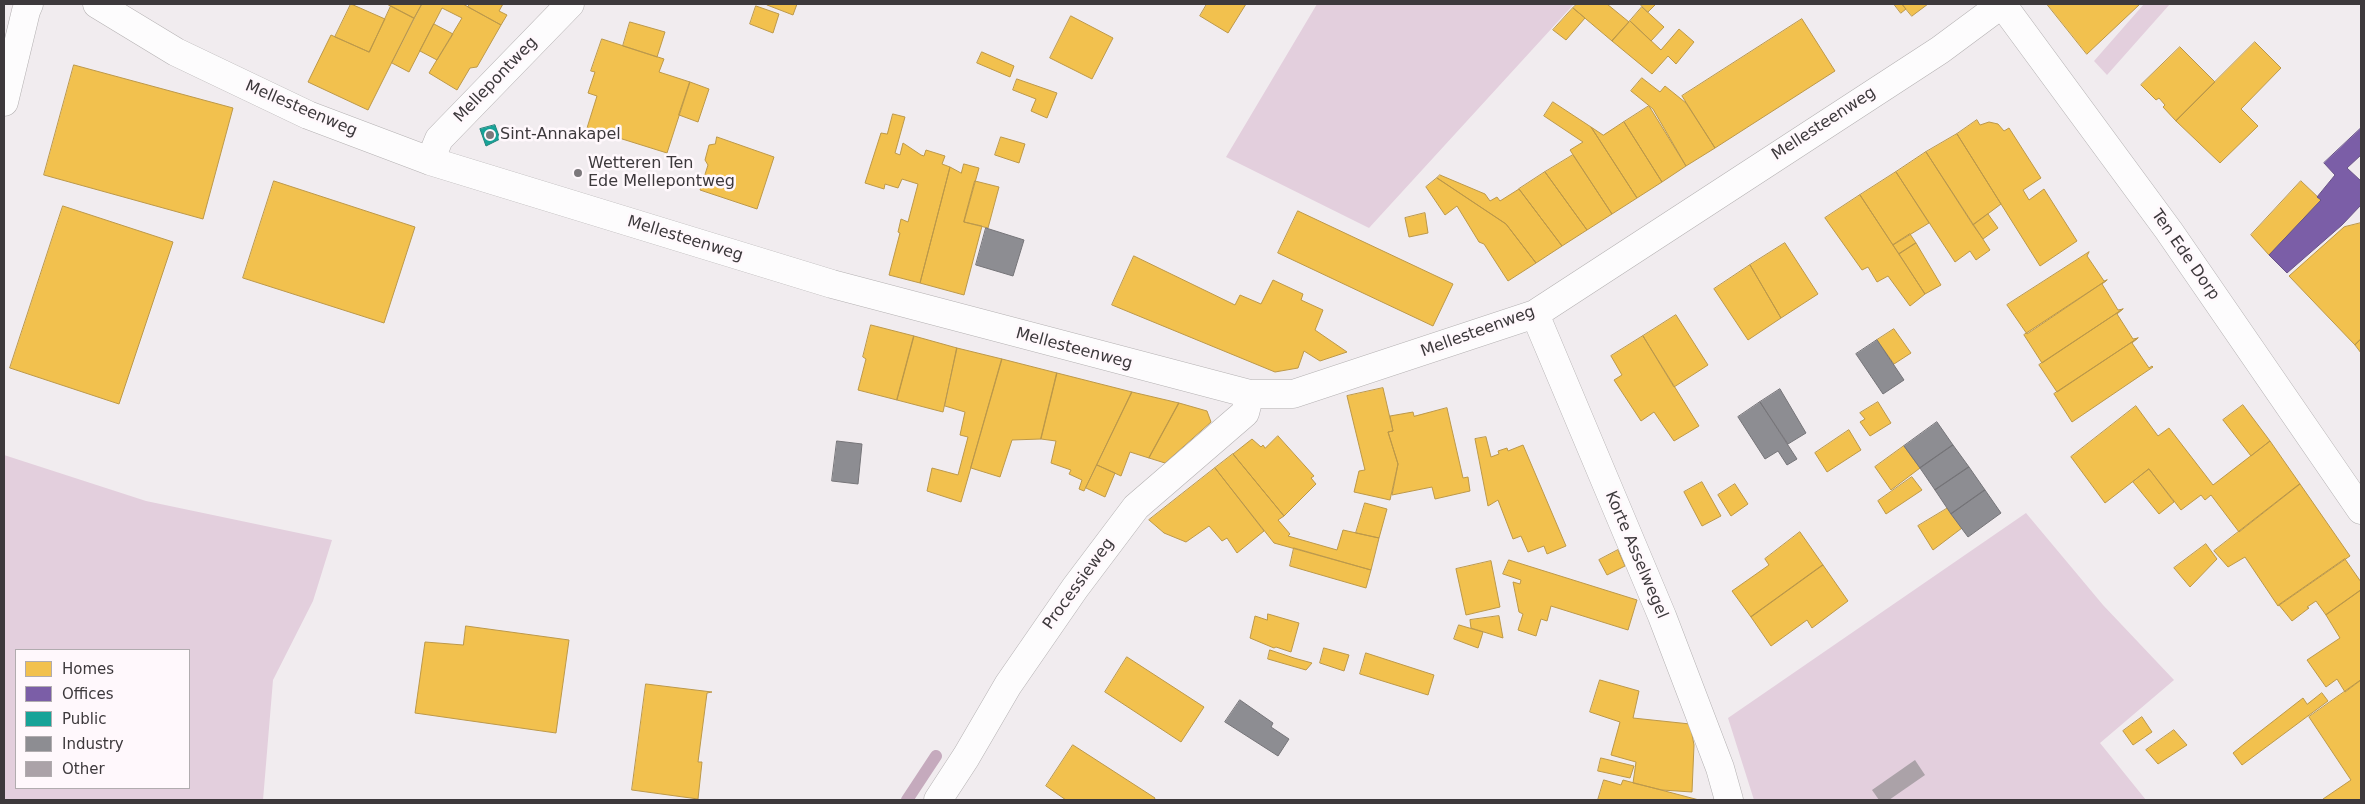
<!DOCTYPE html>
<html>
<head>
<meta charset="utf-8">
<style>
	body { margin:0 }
	#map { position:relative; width:2365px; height:804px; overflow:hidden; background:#f1ecef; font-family:"DejaVu Sans",sans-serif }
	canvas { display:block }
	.frame { position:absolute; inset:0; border:5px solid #3d393c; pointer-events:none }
	.legend { position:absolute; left:15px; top:649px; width:175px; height:140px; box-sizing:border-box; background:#fff8fc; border:1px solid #b1acaf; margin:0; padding:6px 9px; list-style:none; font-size:15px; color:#3d393c }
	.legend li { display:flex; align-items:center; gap:10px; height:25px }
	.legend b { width:25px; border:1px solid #b1acaf }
</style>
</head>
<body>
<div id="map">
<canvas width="2365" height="804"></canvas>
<div class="frame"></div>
<ul class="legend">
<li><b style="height:14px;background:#f2c14e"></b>Homes</li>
<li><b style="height:14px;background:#7b5ea7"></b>Offices</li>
<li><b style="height:14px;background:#17a398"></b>Public</li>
<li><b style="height:14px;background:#8d8d92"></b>Industry</li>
<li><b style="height:14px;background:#aba2a8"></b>Other</li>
</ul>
</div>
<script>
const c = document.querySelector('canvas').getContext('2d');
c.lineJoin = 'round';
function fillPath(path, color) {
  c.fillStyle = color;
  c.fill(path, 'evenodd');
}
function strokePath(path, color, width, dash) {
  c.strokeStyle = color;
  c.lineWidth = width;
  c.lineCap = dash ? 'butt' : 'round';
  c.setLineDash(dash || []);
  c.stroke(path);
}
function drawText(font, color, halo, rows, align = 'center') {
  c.font = font + ' "DejaVu Sans",sans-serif';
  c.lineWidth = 5;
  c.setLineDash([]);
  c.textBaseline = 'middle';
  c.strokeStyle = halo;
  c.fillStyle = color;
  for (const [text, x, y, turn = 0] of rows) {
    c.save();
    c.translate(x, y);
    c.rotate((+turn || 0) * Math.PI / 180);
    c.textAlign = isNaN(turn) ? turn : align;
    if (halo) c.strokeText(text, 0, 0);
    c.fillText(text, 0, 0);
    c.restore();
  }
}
fillPath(new Path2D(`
	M1317 4H1574L1369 228 1226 157Z
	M2144 4H2170L2107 75 2094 61Z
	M4 455 146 501 332 540 313 601 273 680 263 800H4ZM16 650H189V788H16Z
	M2026 513 2103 605 2174 680 2100 743 2146 800H1754L1728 718Z`), '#e3cfdd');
const homes = new Path2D(`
	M351 4 385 19 369 52 335 37Z
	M387 4H422L414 18Z
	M422 4H463L501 25 477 67 470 68 457 90 429 73 462 18 442 8 409 72 392 63Z
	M470 4H503L499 11 507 15 501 25 468 7Z
	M767 4H797L793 15 767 5Z
	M1207 4H1246L1228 33 1200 16Z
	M1577 4H1607L1629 22 1612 41 1573 8Z
	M1640 4H1656L1648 12Z
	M1894 4H1902L1906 9 1901 13Z
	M1902 4H1928L1912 16Z
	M2047 4H2138L2139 5 2087 54Z
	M391 6 414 18 368 110 308 82 331 35 369 52Z
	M756 6 779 14 773 33 750 24Z
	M1642 7 1664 27 1651 41 1630 21Z
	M1573 8 1585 18 1566 40 1553 30Z
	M1071 16 1113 38 1092 79 1050 58Z
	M1802 19 1835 71 1715 148 1682 96Z
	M1630 21 1661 50 1679 29 1694 42 1676 64 1668 56 1652 74 1612 41Z
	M630 22 665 32 657 57 623 46Z
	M434 24 453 34 437 60 420 51Z
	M602 39 664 59 659 72 690 82 667 153 587 128 597 96 588 93 595 72 591 71Z
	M2255 42 2281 68 2241 109 2258 126 2220 163 2176 121Z
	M2180 47 2215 82 2176 121 2163 107 2165 105 2159 98 2156 100 2141 85Z
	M982 52 1014 66 1010 77 977 63Z
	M74 65 233 108 203 219 44 175Z
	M1642 78 1660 92 1665 86 1686 103 1715 148 1686 166 1653 109 1631 91Z
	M1017 79 1057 93 1047 118 1031 111 1036 99 1013 90Z
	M690 82 709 89 698 122 679 115Z
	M1553 102 1591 127 1637 198 1612 214 1570 150 1583 142 1544 116Z
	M1649 106 1686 166 1662 182 1624 122Z
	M893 114 905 117 895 153 900 155 903 143 921 155 924 156 926 150 945 156 942 164 950 167 920 283 889 275 900 233 898 232 901 219 908 222 918 184 902 179 898 188 885 184 884 189 865 183 881 133 887 134Z
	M1977 120 1980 125 1989 122 1998 124 2004 131 2009 128 2041 178 2023 190 2029 200 2044 189 2077 241 2040 266 1957 134Z
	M1624 122 1662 182 1637 198 1591 127 1603 135Z
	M1957 134 2001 204 1973 225 1926 152Z
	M717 137 774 157 757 209 700 190 708 165 705 160 709 145 715 144Z
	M1001 137 1025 144 1019 163 995 155Z
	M1926 152 1990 250 1976 260 1970 251 1955 262 1896 172Z
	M1573 155 1612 214 1587 230 1545 172Z
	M964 164 979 168 964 222 982 226 964 295 920 283 950 167 961 173Z
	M1545 172 1587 230 1562 246 1519 189Z
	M1896 172 1929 223 1893 245 1860 195Z
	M1440 175 1485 194 1490 201 1497 197 1500 201 1519 189 1562 246 1536 263 1506 224 1437 178Z
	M1437 178 1506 224 1536 263 1508 281 1484 244 1479 242 1457 206 1445 215 1426 187Z
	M274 181 415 227 384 323 243 278Z
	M975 181 999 187 988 228 964 222Z
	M2301 181 2321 200 2269 255 2251 235Z
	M1860 195 1925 294 1910 306 1888 276 1877 282 1868 267 1862 270 1825 218Z
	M63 206 173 242 119 404 10 368Z
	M1298 211 1453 284 1433 326 1278 253Z
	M1425 213 1428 233 1409 237 1405 218Z
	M1988 214 1998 228 1983 239 1973 225Z
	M2361 223V339L2355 345 2289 276 2344 227Z
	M1910 234 1916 243 1899 254 1893 245Z
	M1785 243 1818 294 1781 318 1750 265Z
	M1916 243 1941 285 1925 294 1899 254Z
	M2089 252 2087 256 2104 281 2107 280 2027 334 2007 305Z
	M1134 256 1235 305 1240 295 1261 304 1273 280 1303 294 1301 300 1323 310 1315 330 1347 352 1320 361 1304 351 1298 368 1275 372 1112 305Z
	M1750 265 1781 318 1748 340 1714 289Z
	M2107 280 2102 284 2118 310 2123 309 2042 363 2024 335Z
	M2123 309 2117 314 2133 339 2138 338 2057 392 2039 365Z
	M1676 315 1708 365 1674 387 1643 336Z
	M871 325 914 336 897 400 858 390 866 359 863 357Z
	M1894 329 1911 353 1894 364 1877 340Z
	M914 336 957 348 943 412 897 400Z
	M1643 336 1699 426 1674 441 1654 412 1641 421 1614 380 1622 375 1611 356Z
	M2138 338 2132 343 2149 368 2152 366 2153 367 2072 422 2054 394Z
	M2361 339V353L2355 345Z
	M957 348 1002 359 961 502 927 491 932 468 958 475 968 437 960 435 965 412 945 406Z
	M1002 359 1057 373 1041 439 1012 440 1000 477 971 468Z
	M1057 373 1132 392 1084 491 1079 489 1082 480 1069 474 1071 470 1051 463 1056 441 1041 439Z
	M1383 388 1393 431 1388 432 1398 464 1390 500 1354 492 1359 471 1365 470 1347 396Z
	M1132 392 1179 403 1149 458 1130 452 1121 476 1097 465Z
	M1878 402 1891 423 1870 436 1860 422 1865 419 1860 413Z
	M1179 403 1207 411 1211 422 1165 463 1149 458Z
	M2243 405 2270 441 2251 456 2223 420Z
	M2136 406 2158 436 2169 428 2213 485 2270 441 2300 484 2239 532 2211 495 2205 500 2201 495 2181 510 2149 469 2105 503 2071 457Z
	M1447 408 1463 478 1468 477 1470 491 1435 499 1432 487 1392 495 1398 464 1388 432 1393 431 1390 416 1413 412 1414 416Z
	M1849 430 1861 450 1827 472 1815 453Z
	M1278 436 1314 476 1311 478 1316 484 1284 516 1233 454 1252 439 1261 447 1263 445 1265 448Z
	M1486 437 1491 457 1499 454 1498 451 1507 448 1508 451 1523 445 1566 546 1547 554 1544 546 1528 552 1521 536 1513 539 1498 500 1488 506 1475 439Z
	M1904 446 1920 468 1891 490 1875 467Z
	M1233 454 1284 516 1278 520 1290 534 1288 536 1337 550 1343 530 1379 538 1371 570 1274 543 1215 468Z
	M1097 465 1115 473 1105 497 1086 488Z
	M1215 468 1264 531 1237 553 1227 538 1222 541 1209 526 1186 542 1164 533 1149 520Z
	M2149 469 2174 502 2159 514 2133 482Z
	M1912 477 1922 490 1886 514 1878 501Z
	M1702 482 1721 516 1702 526 1684 492Z
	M1735 484 1748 504 1731 516 1718 495Z
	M2300 484 2350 556 2278 606 2245 557 2228 567 2214 551Z
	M1365 503 1387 509 1379 538 1356 533Z
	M1948 508 1962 528 1933 550 1918 526Z
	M1800 532 1823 565 1751 617 1732 591 1769 565 1765 559Z
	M2206 544 2217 559 2190 587 2174 568Z
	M1294 548 1371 570 1366 588 1290 566Z
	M1618 550 1625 566 1607 575 1599 560Z
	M2345 559 2361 582V590L2326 615 2316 601 2307 607 2309 608 2292 621 2279 605Z
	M1509 560 1637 600 1628 630 1551 606 1547 621 1541 619 1536 636 1518 630 1523 614 1519 612 1513 582 1520 584 1521 580 1503 574Z
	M1491 561 1500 607 1466 615 1456 569Z
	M1823 565 1848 601 1812 628 1807 620 1771 646 1751 617Z
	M2361 590V680L2345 692 2337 679 2326 687 2307 660 2340 638 2326 615Z
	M1268 614 1299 623 1291 652 1276 647 1274 648 1250 638 1255 616 1267 620Z
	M1499 616 1503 638 1471 628 1470 620Z
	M1459 625 1483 632 1478 648 1454 639Z
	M466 626 569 640 556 733 415 713 425 642 463 645Z
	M1324 648 1349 655 1344 671 1320 663Z
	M1270 650 1294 658 1312 663 1306 670 1268 659Z
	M1366 653 1434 675 1428 695 1360 674Z
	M1127 657 1204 707 1181 742 1105 692Z
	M1600 680 1639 691 1633 718 1690 724 1694 745 1692 792 1662 790 1633 783 1636 762 1611 755 1620 722 1590 712Z
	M2361 680V800H2323V799L2351 780 2309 717Z
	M646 684 712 692 707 693 698 762H702L698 799 632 790Z
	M2322 693 2328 701 2242 765 2233 753 2244 744 2303 698 2307 704Z
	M2142 717 2152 732 2133 745 2123 731Z
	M2174 730 2187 745 2158 764 2146 750Z
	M1073 745 1155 798 1154 800H1066L1046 786Z
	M1601 758 1634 766 1630 778 1598 771Z
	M1604 780 1621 785 1623 780 1699 800H1598Z`);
fillPath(homes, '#f2c14e');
strokePath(homes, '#bc9849', 1);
const offices = new Path2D(`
	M2361 128V155L2347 168 2361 181V205L2342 225 2287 273 2269 255 2321 200 2317 197 2335 175 2324 163Z`);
fillPath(offices, '#7b5ea7');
strokePath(offices, '#685387', 1);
const public = new Path2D(`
	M495 125 500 139 486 146 480 129Z`);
fillPath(public, '#17a398');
strokePath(public, '#22837c', 1);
const industry = new Path2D(`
	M986 228 1024 240 1013 276 976 265Z
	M1877 340 1904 380 1883 394 1856 354Z
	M1780 389 1806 433 1788 444 1760 402Z
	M1760 402 1797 459 1787 465 1778 451 1765 459 1738 417Z
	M1937 422 1953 445 1920 468 1904 446Z
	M837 441 862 444 858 484 832 481Z
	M1953 445 1969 467 1935 490 1920 468Z
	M1969 467 1985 490 1951 514 1935 490Z
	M1985 490 2001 513 1968 537 1951 514Z
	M1240 700 1273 723 1271 727 1289 739 1278 756 1225 722Z`);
fillPath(industry, '#8d8d92');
strokePath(industry, '#757478', 1);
strokePath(new Path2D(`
	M907 800 936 756`), '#c5aabd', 12);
fillPath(new Path2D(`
	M1915 760 1925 775 1889 800H1879L1872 790Z`), '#aba2a8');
const minor = new Path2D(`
	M97 4 176 52 308 115 430 161 832 284 1250 394H1293L1535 314 1940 50 2002 4
	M2002 4 2169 231 2361 510
	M4 102 26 11 29 4
	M430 161 439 139 570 4
	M1535 314 1662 616 1720 768 1729 800
	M938 800 966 757 1008 685 1075 588 1136 507 1245 413 1250 394`);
strokePath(minor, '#b4b1b2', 29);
strokePath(minor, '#fdfcfd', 28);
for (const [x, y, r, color] of [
	[490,135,5,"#7c787b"],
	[578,173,5,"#7c787b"]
]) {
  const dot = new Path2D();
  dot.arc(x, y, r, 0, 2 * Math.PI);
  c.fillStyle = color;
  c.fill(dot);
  strokePath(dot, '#fff8fc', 2);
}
drawText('16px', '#3d393c', '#fff8fc', [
	["Mellepontweg",496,80,-46],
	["Mellesteenweg",301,109,23],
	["Mellesteenweg",1824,124,-33],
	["Mellesteenweg",685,239,17],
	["Ten Ede Dorp",2185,255,55],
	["Mellesteenweg",1478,332,-20],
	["Mellesteenweg",1074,349,15],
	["Korte Asselwegel",1636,555,67],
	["Processieweg",1079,584,-54]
]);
drawText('16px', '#3d393c', '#fff8fc', [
	["Sint-Annakapel",500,135],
	["Wetteren Ten",588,164],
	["Ede Mellepontweg",588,182]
], 'left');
</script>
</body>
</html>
